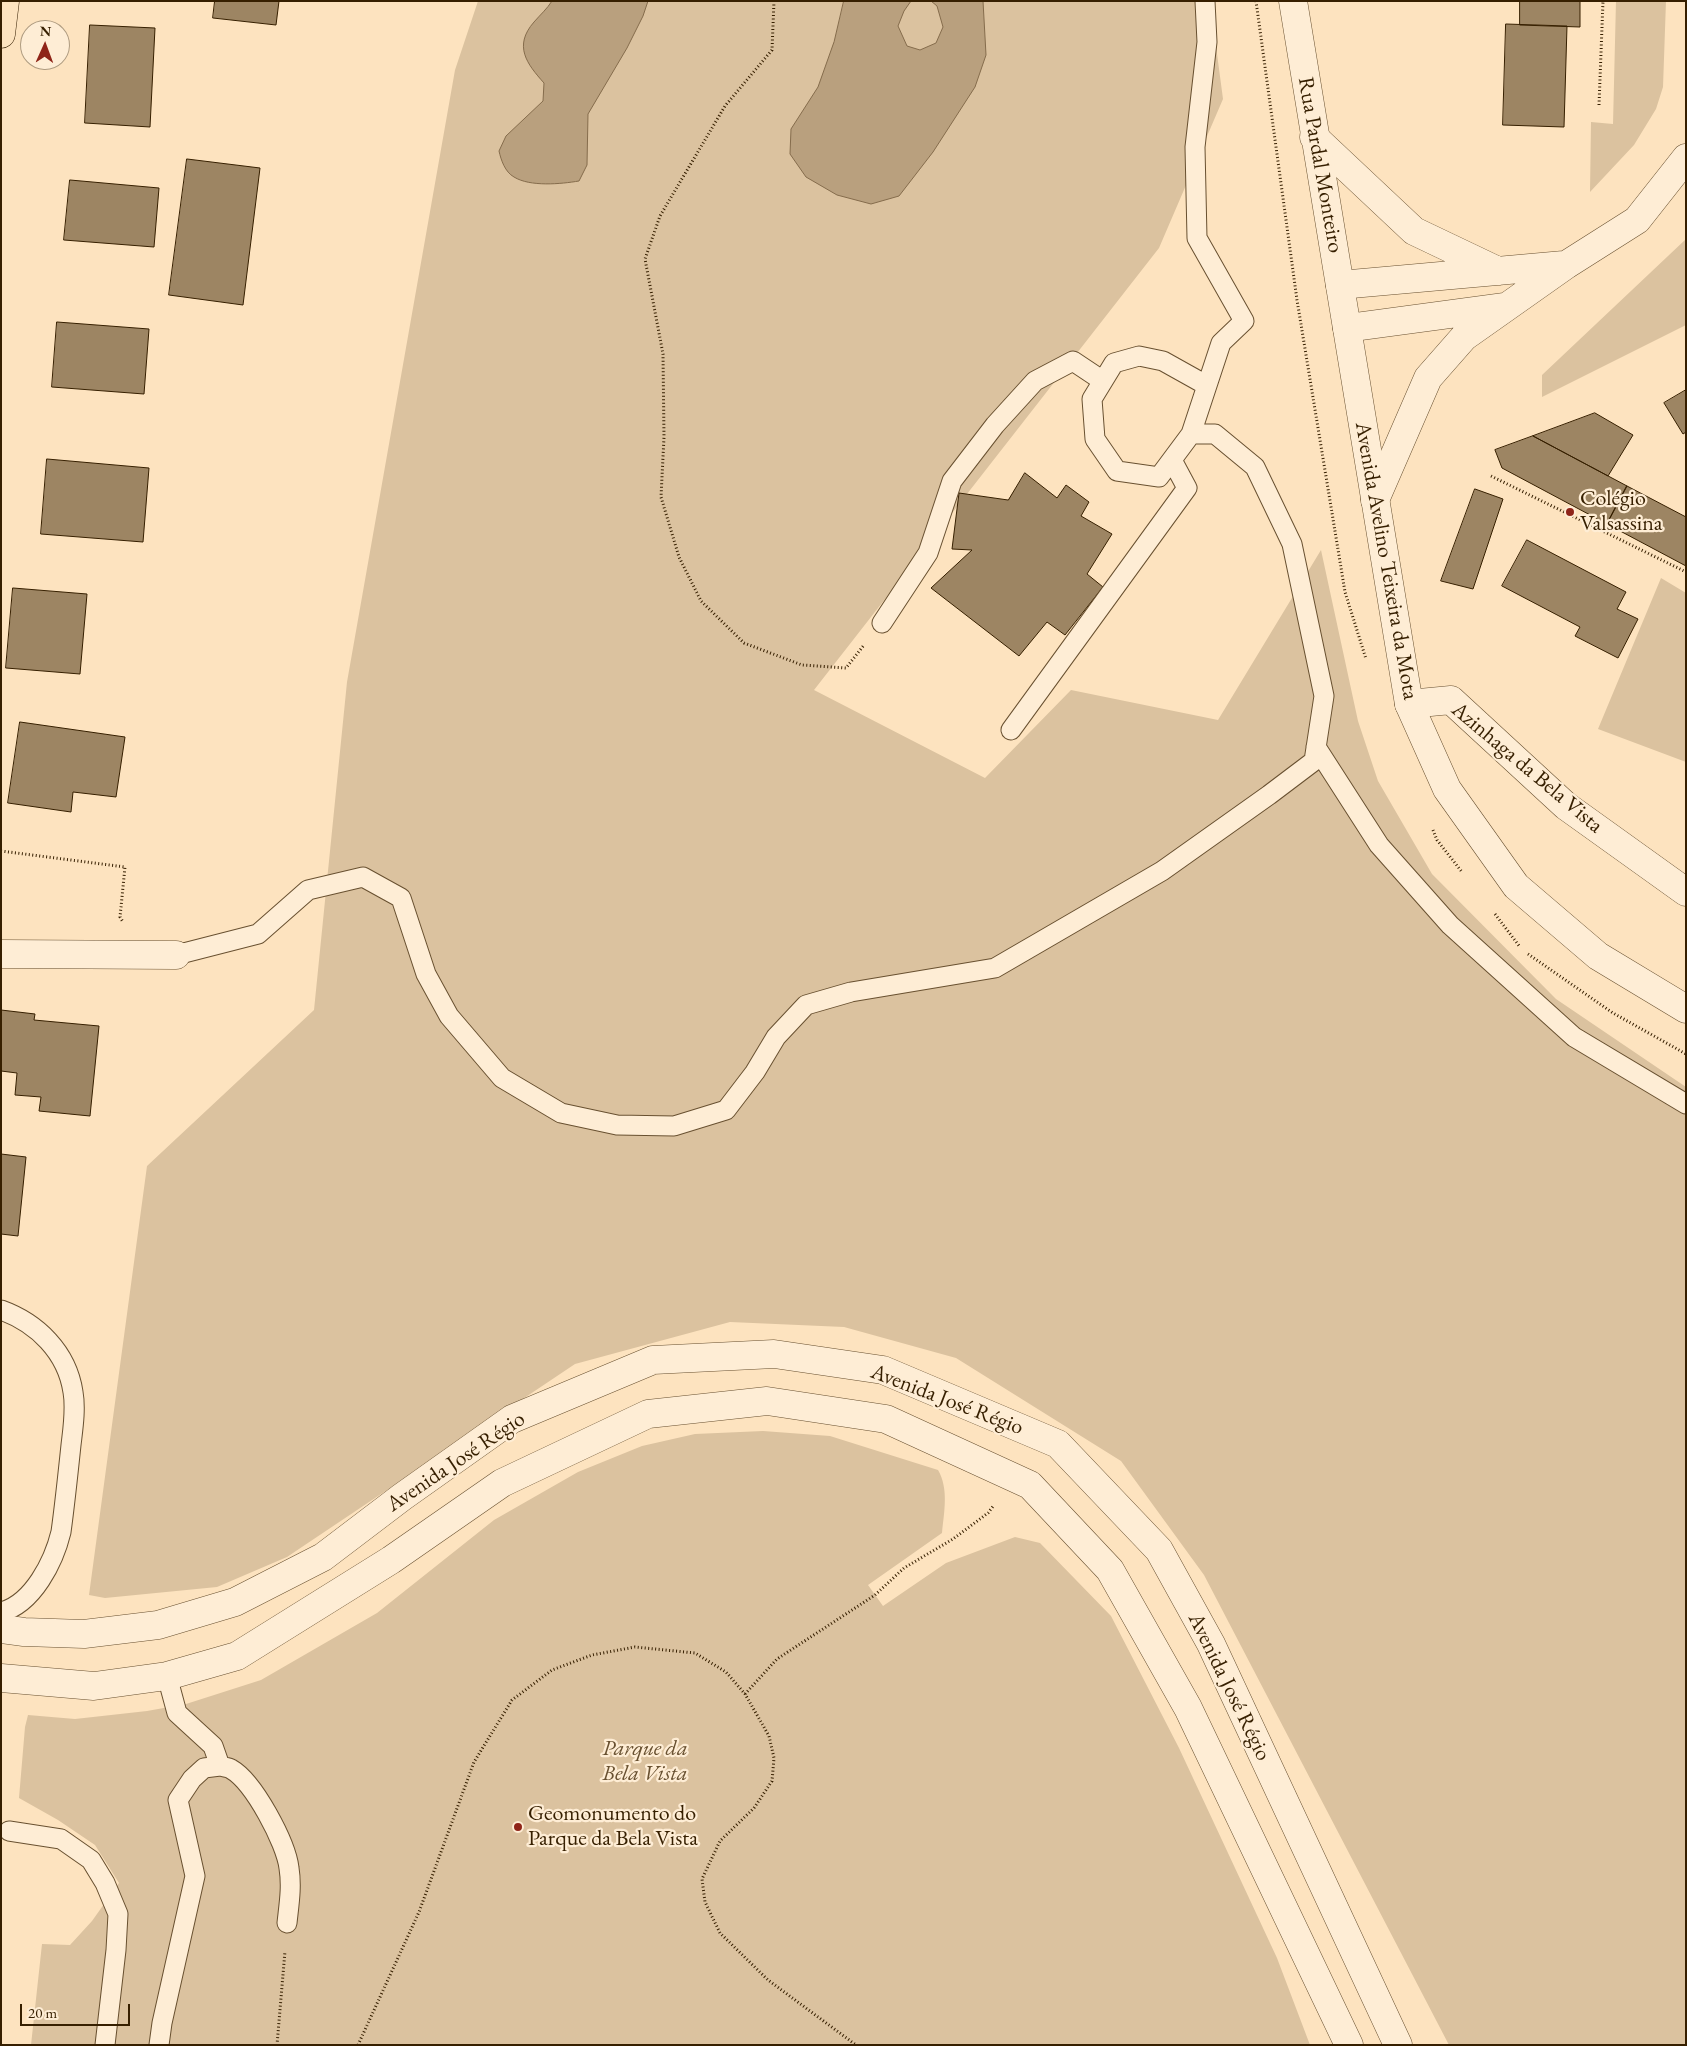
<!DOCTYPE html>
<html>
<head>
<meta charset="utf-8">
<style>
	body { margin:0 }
	#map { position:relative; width:1687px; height:2046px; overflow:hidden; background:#fde3bf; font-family:"EB Garamond",serif }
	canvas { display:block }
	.frame { position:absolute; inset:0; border:2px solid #361f00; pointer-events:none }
	.north { position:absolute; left:20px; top:20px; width:50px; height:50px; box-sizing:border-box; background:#feedd5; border:1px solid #ae9b80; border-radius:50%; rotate:2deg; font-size:14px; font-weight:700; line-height:20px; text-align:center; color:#361f00 }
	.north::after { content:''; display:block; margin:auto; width:18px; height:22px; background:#8f2418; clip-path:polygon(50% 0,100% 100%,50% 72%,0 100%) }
	.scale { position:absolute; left:20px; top:2004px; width:110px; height:22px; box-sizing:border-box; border:2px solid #361f00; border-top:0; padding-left:6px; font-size:15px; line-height:18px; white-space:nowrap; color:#361f00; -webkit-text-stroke:4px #feedd5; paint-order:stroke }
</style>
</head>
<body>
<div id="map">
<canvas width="1687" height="2046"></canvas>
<div class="frame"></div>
<div class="north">N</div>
<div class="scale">20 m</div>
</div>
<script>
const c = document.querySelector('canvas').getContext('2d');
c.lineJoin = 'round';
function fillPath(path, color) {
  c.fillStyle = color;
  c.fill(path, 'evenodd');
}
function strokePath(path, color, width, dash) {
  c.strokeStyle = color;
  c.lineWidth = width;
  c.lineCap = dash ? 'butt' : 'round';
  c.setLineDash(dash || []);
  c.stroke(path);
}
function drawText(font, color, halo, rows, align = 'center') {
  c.font = font + ' "EB Garamond",serif';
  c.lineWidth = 4.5;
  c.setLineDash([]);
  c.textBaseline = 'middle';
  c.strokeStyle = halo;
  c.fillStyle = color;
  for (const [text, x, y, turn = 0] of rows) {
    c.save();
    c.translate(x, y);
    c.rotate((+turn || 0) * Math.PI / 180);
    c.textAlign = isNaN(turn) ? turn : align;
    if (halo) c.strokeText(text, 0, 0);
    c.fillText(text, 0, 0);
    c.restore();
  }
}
fillPath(new Path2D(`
	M478 1H1210L1223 99 1159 248 814 690 985 778 1071 690 1218 720 1321 550 1358 721 1378 781 1432 874 1556 999 1686 1087V2045H1449L1204 1575 1121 1461 956 1358 844 1327 730 1322 575 1364 287 1557 217 1587 105 1598 89 1595 147 1166 314 1010 347 682 455 70Z
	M1616 1H1666L1663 87 1656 109 1634 145 1590 192 1591 122 1613 124Z
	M1686 239V325L1542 397V375Z
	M1661 578 1686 593V762L1598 729Z
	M763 1431 830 1436 938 1470C949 1489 944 1512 942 1533L868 1585 883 1606 946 1563 1015 1537 1040 1543 1111 1616 1179 1748 1277 1958 1310 2045H31L42 1944 70 1945 92 1921 119 1883 95 1845 58 1820 19 1798 25 1727 28 1715 75 1719 147 1711 186 1704 261 1680 377 1613 494 1520 578 1472 642 1446 695 1434Z`), '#dbc29f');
const water = new Path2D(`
	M552 1H648L643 16 627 48 588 114 587 165 579 181C561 184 530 187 514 177 505 172 501 160 499 151L506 136 543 101 544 83C527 64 513 46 534 22 540 15 547 9 552 1Z
	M844 1H911L904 11 898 26 907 46 920 50 936 43 943 27 937 6 931 1H983L986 55 975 87 933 152 899 196 871 204 837 195 806 177 790 154 791 129 818 87 834 42Z`);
fillPath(water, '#b9a07e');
strokePath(water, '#856c4c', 1);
const building = new Path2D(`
	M215 1H279L276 25 213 18Z
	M1520 1H1580V27L1520 25Z
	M1506 24 1567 26 1564 127 1503 125Z
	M90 25 155 28 150 127 85 123Z
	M187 159 260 168 243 305 169 295Z
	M70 180 159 188 154 247 64 240Z
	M57 322 149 329 144 394 52 387Z
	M1686 390V432L1683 434 1664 403Z
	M1595 413 1633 435 1608 476 1533 436Z
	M1533 436 1627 486 1607 524 1502 468 1495 450Z
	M47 459 149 468 143 542 41 534Z
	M1025 473 1057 498 1066 485 1089 502 1081 516 1112 534 1087 574 1103 587 1065 635 1047 622 1019 656 931 588 972 550 952 549 959 493 1008 500Z
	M1627 486 1686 517V566L1607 524Z
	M1475 489 1503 499 1473 589 1441 581Z
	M1527 540 1626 592 1617 609 1638 619 1618 658 1575 636 1580 627 1502 586Z
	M13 588 87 594 80 674 6 668Z
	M20 722 125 737 116 797 73 792 71 812 8 803Z
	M1 1010 35 1014 34 1020 99 1026 90 1116 39 1111 41 1097 15 1095 17 1073 1 1071Z
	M1 1154 26 1157 18 1236 1 1234Z`);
fillPath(building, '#9d8563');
strokePath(building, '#361f00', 1);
const service = new Path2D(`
	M1205 1 1207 42 1195 147 1197 238 1244 321 1221 343 1191 434 1159 477 1117 471 1095 439 1092 399 1114 363 1139 356 1163 361 1206 385
	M882 623 928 553 952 481 995 425 1035 381 1073 361 1103 381
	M1011 730 1187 488 1172 460
	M1316 747 1379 845 1450 925 1574 1037 1686 1104
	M176 955 258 934 308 890 363 877 401 898 426 974 449 1016 502 1078 561 1113 617 1125 674 1126 726 1110 755 1072 776 1037 806 1005 851 992 995 968 1162 871 1269 795 1314 761 1324 696 1292 544 1255 467 1215 434H1191
	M1 1310C37 1323 67 1352 73 1392 76 1409 73 1428 71 1445 68 1474 65 1503 61 1532 54 1561 33 1604 1 1612
	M167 1676 177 1713 213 1746 220 1766C223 1767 228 1767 231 1769 254 1782 286 1843 289 1868 292 1887 289 1904 287 1923
	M9 1831 61 1839 91 1860 105 1883 118 1914 116 1950 105 2045
	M159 2045 162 2023 195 1876 178 1800 192 1779 204 1768 220 1766`);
const minor = new Path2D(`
	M1314 137 1414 231 1498 271
	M1340 285 1564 265
	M1347 328 1503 307
	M1375 500 1428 378 1464 337 1566 265 1637 220 1686 158
	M1409 704 1451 700 1566 806 1686 892
	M1 954 176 955`);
const tertiary = new Path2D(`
	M1293 1 1409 704 1447 789 1516 886 1598 956 1686 1009
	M1 1629 24 1632 84 1634 158 1625 235 1602 323 1557 402 1497 512 1419 653 1360 774 1354 883 1370 1058 1444 1159 1550 1211 1644 1398 2045
	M1 1678 94 1686 167 1676 237 1656 391 1560 502 1483 648 1414 767 1401 886 1419 1030 1485 1110 1570 1188 1708 1349 2045`);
const primary = new Path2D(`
	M1 34 5 1`);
strokePath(service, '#685030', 21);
strokePath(minor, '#685030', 29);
strokePath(tertiary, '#685030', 29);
strokePath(primary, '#361f00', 29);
strokePath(new Path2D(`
	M774 1 772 50 725 106 660 216 645 259 663 354 664 437 661 497 679 557 701 601 744 643 802 665 846 668 864 645
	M1256 1 1297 300 1345 592 1366 659
	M1599 105 1603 1
	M1491 476 1686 572
	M1433 830 1437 840 1462 872
	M1 851 125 867 120 917 123 922
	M1495 914 1520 947
	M1528 954 1613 1013 1686 1054
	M745 1694 777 1659 875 1595 904 1568 953 1539 988 1513 994 1505
	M277 2045 285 1951
	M358 2045 419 1912 474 1762 512 1700 552 1670 592 1655 635 1647 695 1653 726 1672 745 1694 769 1736 774 1758 772 1781 754 1808 720 1841 702 1879 705 1902 720 1933 768 1980 856 2045`), '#361f00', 3, [1, 2.5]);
strokePath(service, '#feedd5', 19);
strokePath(minor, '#feedd5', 28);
strokePath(tertiary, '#feedd5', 28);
strokePath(primary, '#fde3bf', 28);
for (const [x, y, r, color] of [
	[1570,512,5,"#8f2418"],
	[518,1827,5,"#8f2418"]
]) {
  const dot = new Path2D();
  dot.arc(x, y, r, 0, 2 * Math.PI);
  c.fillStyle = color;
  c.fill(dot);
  strokePath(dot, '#feedd5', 2);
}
drawText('22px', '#361f00', '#feedd5', [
	["Rua Pardal Monteiro",1320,165,80],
	["Avenida Avelino Teixeira da Mota",1386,561,80],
	["Azinhaga da Bela Vista",1527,768,40],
	["Avenida José Régio",947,1400,21],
	["Avenida José Régio",456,1462,-34],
	["Avenida José Régio",1229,1687,64]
]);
drawText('22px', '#361f00', '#feedd5', [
	["Colégio",1580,499],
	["Valsassina",1580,524],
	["Geomonumento do",528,1814],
	["Parque da Bela Vista",528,1839]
], 'left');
drawText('italic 22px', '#685030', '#feedd5', [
	["Parque da",645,1749],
	["Bela Vista",645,1774]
]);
</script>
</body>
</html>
